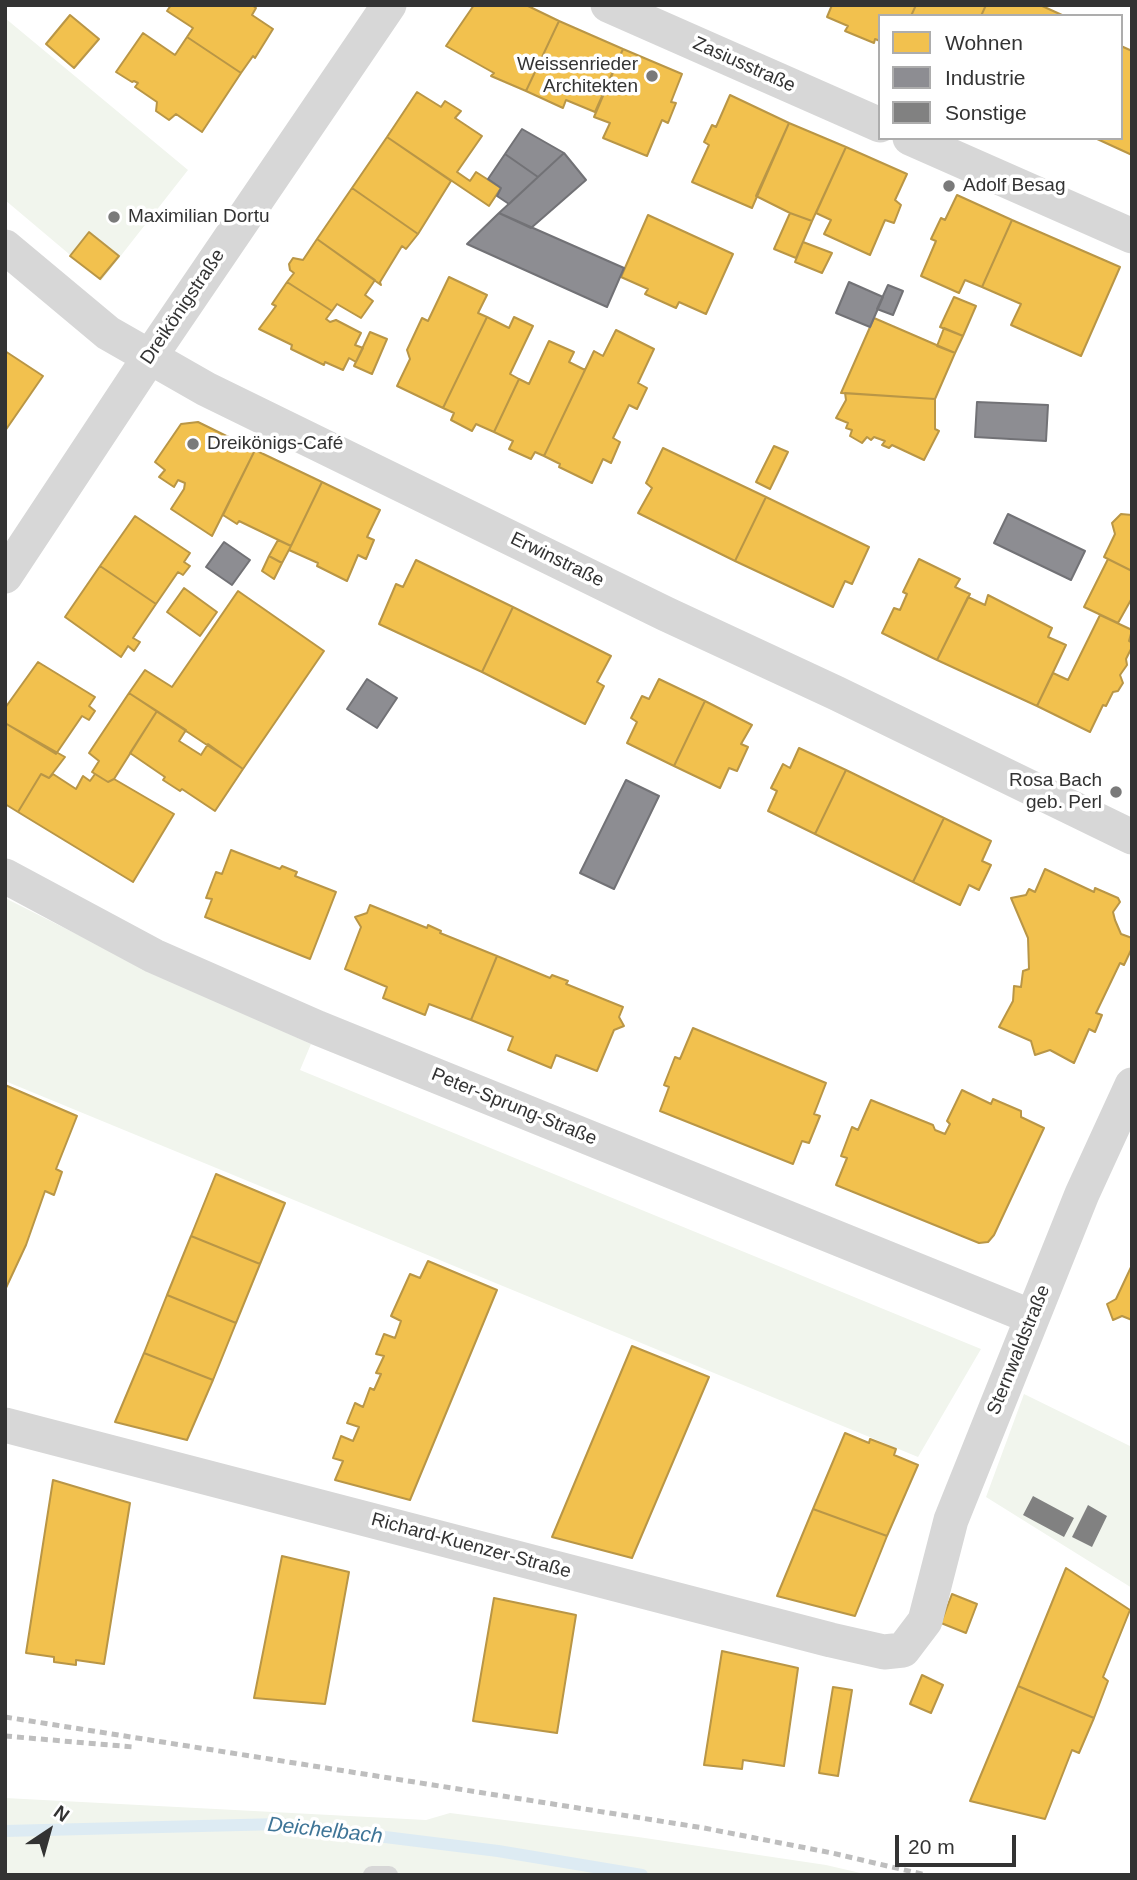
<!DOCTYPE html>
<html>
<head>
<meta charset="utf-8">
<style>
	body { margin:0 }
	#map { position:relative; width:1137px; height:1880px; overflow:hidden; background:#fff; font-family:Helvetica,sans-serif }
	canvas { display:block }
	.frame { position:absolute; inset:0; border:7px solid #333; pointer-events:none }
	.legend { position:absolute; left:878px; top:14px; width:245px; height:126px; box-sizing:border-box; background:#fff; border:2px solid #adadad; margin:0; padding:9px 12px; list-style:none; font-size:21px; color:#333 }
	.legend li { display:flex; align-items:center; gap:14px; height:35px }
	.legend b { width:35px; border:2px solid #adadad }
	.north { position:absolute; left:14px; top:1796px; width:70px; height:70px; -webkit-text-stroke:5px #fff; paint-order:stroke; rotate:36deg; font-size:19px; font-weight:700; line-height:28px; text-align:center; color:#333 }
	.north::after { content:''; display:block; margin:auto; width:24px; height:32px; background:#333; clip-path:polygon(50% 0,100% 100%,50% 72%,0 100%) }
	.scale { position:absolute; left:895px; top:1835px; width:121px; height:32px; box-sizing:border-box; border:4px solid #333; border-top:0; padding-left:9px; font-size:21px; line-height:24px; white-space:nowrap; color:#333; -webkit-text-stroke:5px #fff; paint-order:stroke }
</style>
</head>
<body>
<div id="map">
<canvas width="1137" height="1880"></canvas>
<div class="frame"></div>
<ul class="legend">
<li><b style="height:19px;background:#f2c14e"></b>Wohnen</li>
<li><b style="height:19px;background:#8d8d92"></b>Industrie</li>
<li><b style="height:19px;background:#818181"></b>Sonstige</li>
</ul>
<div class="north">N</div>
<div class="scale">20 m</div>
</div>
<script>
const c = document.querySelector('canvas').getContext('2d');
c.lineJoin = 'round';
function fillPath(path, color) {
  c.fillStyle = color;
  c.fill(path, 'evenodd');
}
function strokePath(path, color, width, dash) {
  c.strokeStyle = color;
  c.lineWidth = width;
  c.lineCap = dash ? 'butt' : 'round';
  c.setLineDash(dash || []);
  c.stroke(path);
}
function drawText(font, color, halo, rows, align = 'center') {
  c.font = font + ' Helvetica,sans-serif';
  c.lineWidth = 7;
  c.setLineDash([]);
  c.textBaseline = 'middle';
  c.strokeStyle = halo;
  c.fillStyle = color;
  for (const [text, x, y, turn = 0] of rows) {
    c.save();
    c.translate(x, y);
    c.rotate((+turn || 0) * Math.PI / 180);
    c.textAlign = isNaN(turn) ? turn : align;
    if (halo) c.strokeText(text, 0, 0);
    c.fillText(text, 0, 0);
    c.restore();
  }
}
fillPath(new Path2D(`
	M5 18 188 170 101 281 5 200Z
	M5 898 120 956 311 1044 300 1070 981 1349 918 1457 5 1081Z
	M1024 1394 1132 1447V1588L986 1497Z
	M5 1798 426 1820 450 1813 638 1837 826 1865 869 1875H5Z`), '#f1f5ed');
const homes = new Path2D(`
	M171 5H252L256 8 252 15 273 29 255 58 253 56 241 73 187 37 193 28 167 11Z
	M474 5H526L559 21 526 91 491 76 494 73 446 46Z
	M832 5H916L911 16H880V41L875 39 874 43 845 31 848 26 827 17Z
	M916 5H986L981 16H911Z
	M986 5H1040L1062 15 981 16Z
	M70 15 99 39 74 68 46 44Z
	M559 21 623 49 595 112 566 100 563 108 526 91Z
	M143 33 175 55 187 37 241 73 202 132 176 114 169 120 156 111 157 102 135 87 138 83 134 81 132 82 116 72Z
	M1121 46 1132 51V155L1095 138H1121Z
	M623 49 682 74 671 102 676 103 668 123 662 120 647 156 603 138 610 123 594 117Z
	M417 92 441 107 445 101 461 111 455 118 482 136 457 172 470 181 476 172 501 188 489 206 387 137Z
	M730 95 789 123 752 208 692 182 709 145 704 142 712 125 716 127Z
	M789 123 846 147 812 221 790 213 756 196Z
	M387 137 451 181 418 234 352 188Z
	M846 147 907 174 895 200 901 205 894 223 885 220 870 255 824 234 831 220 816 213Z
	M352 188 418 234 406 249 402 246 380 282 381 285 317 239Z
	M957 195 1012 220 982 287 965 280 959 293 921 276 936 241 931 239 941 218 945 220Z
	M790 213 812 221 796 258 774 249Z
	M648 215 733 254 706 314 679 302 676 308 645 294 648 289 621 277Z
	M1012 220 1120 267 1081 356 1011 325 1021 304 982 287Z
	M89 232 119 256 100 279 70 256Z
	M317 239 375 280 365 295 373 301 361 318 337 304 332 311 287 282 294 273 290 270 289 264 293 258 303 260Z
	M803 242 832 253 822 273 795 262Z
	M449 277 487 295 478 313 487 317 443 408 397 386 410 359 407 350 422 318 428 321Z
	M287 282 332 311 326 319 330 322 336 320 361 333 355 345 363 348 356 362 349 358 343 370 325 362 324 365 291 349 292 345 259 329 276 306 272 304Z
	M954 297 976 306 963 336 940 327Z
	M487 317 509 328 514 317 533 326 510 374 519 379 494 432 476 424 472 431 451 420 454 413 443 408Z
	M874 318 955 353 935 399 841 393Z
	M944 328 963 336 955 353 937 346Z
	M616 330 654 349 638 383 647 388 637 409 629 405 613 438 620 442 611 463 603 459 592 483 559 467 560 464 544 456 594 351 603 356Z
	M370 332 387 339 372 374 354 366Z
	M549 341 574 352 569 362 585 370 544 456 535 452 531 459 509 449 513 441 494 432 519 379 529 384Z
	M5 351 43 376 5 431Z
	M845 393 935 399V429L939 431 924 460 892 445 889 448 882 445 885 441 874 437 871 440 867 437 862 443 850 436 852 430 846 428 848 423 836 418 846 400Z
	M198 422 255 450 212 536 171 509 184 489 185 483 178 480 174 487 159 477 165 470 155 462 181 424Z
	M774 446 788 452 770 489 756 482Z
	M663 448 766 497 735 561 638 513 652 488 646 483Z
	M255 450 322 482 291 546 239 521 237 524 223 515Z
	M322 482 380 510 367 537 374 540 366 559 358 555 347 581 317 566 318 563 289 550Z
	M766 497 869 547 852 584 845 581 833 607 735 561Z
	M1121 514 1132 515V571L1104 557 1115 534 1112 523Z
	M135 516 190 553 184 562 190 566 183 575 178 572 156 604 100 566Z
	M278 540 291 546 282 563 269 556Z
	M269 556 282 563 274 579 262 571Z
	M919 559 960 579 955 587 970 594 937 660 882 633 894 608 900 610 907 594 903 592Z
	M1108 559 1132 571V598L1118 623 1084 607Z
	M416 560 513 607 482 672 379 624 396 584 403 587Z
	M100 566 156 604 133 638 140 642 134 651 128 646 121 657 65 617Z
	M184 588 217 612 200 636 167 612Z
	M238 591 324 651 243 769 129 693 145 670 172 687Z
	M988 595 1052 628 1048 637 1066 645 1037 706 937 660 968 597 985 605Z
	M513 607 611 656 597 682 604 686 585 724 482 672Z
	M1100 615 1132 630 1129 641 1132 643V647L1126 659 1127 665 1120 675 1123 683 1118 691 1113 692 1106 706 1103 705 1090 732 1037 706 1053 673 1068 680Z
	M38 662 95 697 89 706 95 711 89 720 82 716 56 754 5 723V708Z
	M659 679 705 701 674 766 627 743 637 722 631 718 642 696 649 699Z
	M129 693 157 711 114 779 108 782 92 772 99 761 89 753Z
	M705 701 752 725 741 744 748 747 737 771 729 768 720 788 674 766Z
	M157 711 186 730 179 741 201 755 208 744 243 769 215 811 182 789 180 791 163 780 165 777 130 753Z
	M5 723 65 757 49 778 41 774 18 812 5 804Z
	M799 748 846 770 815 834 768 811 777 791 771 788 783 764 790 768Z
	M846 770 944 818 913 882 815 834Z
	M41 774 49 778 53 774 76 789 83 776 90 781 95 774 108 782 114 779 174 814 133 882 18 812Z
	M944 818 991 841 982 861 991 865 979 890 969 885 960 905 913 882Z
	M231 850 280 869 282 866 297 872 295 876 336 892 310 959 205 917 212 899 206 898 216 872 222 874Z
	M1045 869 1094 892 1095 888 1118 898 1120 902 1113 912 1115 920 1121 934 1132 938V948L1124 965 1120 963 1096 1013 1102 1015 1095 1032 1089 1029 1074 1063 1050 1050 1035 1055 1031 1041 999 1027 1013 1001 1014 986 1021 987 1023 971 1029 969 1028 938 1011 898 1026 895 1029 889 1035 892Z
	M370 905 427 928 428 925 441 931 440 933 497 956 471 1020 429 1004 425 1015 383 998 387 987 345 969 361 927 355 917 367 913Z
	M497 956 550 978 552 975 568 981 566 984 623 1007 619 1017 624 1026 614 1030 597 1071 556 1055 551 1068 508 1050 513 1037 471 1020Z
	M693 1028 826 1083 814 1114 820 1116 809 1143 802 1141 793 1164 660 1111 669 1087 664 1085 675 1057 680 1059Z
	M5 1085 77 1116 56 1169 62 1172 54 1195 45 1191 26 1245 5 1290Z
	M962 1090 991 1104 993 1099 1021 1111V1117L1044 1128 994 1235 988 1242 979 1243 836 1185 847 1158 841 1156 852 1127 858 1130 871 1100 933 1125 935 1130 945 1134 950 1124 947 1121Z
	M216 1174 285 1203 260 1264 191 1236Z
	M191 1236 260 1264 236 1323 167 1295Z
	M428 1261 497 1290 410 1500 335 1480 343 1461 333 1458 341 1436 353 1441 359 1427 347 1423 355 1403 363 1407 370 1388 374 1390 381 1374 376 1373 384 1356 376 1354 384 1334 395 1338 401 1321 391 1316 410 1274 420 1278Z
	M1132 1265V1320L1122 1316 1113 1320 1107 1304 1116 1299Z
	M167 1295 236 1323 213 1380 144 1353Z
	M632 1346 709 1377 632 1558 552 1537Z
	M144 1353 213 1380 187 1440 115 1422Z
	M845 1433 869 1443 870 1439 896 1449 894 1455 918 1465 887 1536 813 1509Z
	M53 1480 130 1503 104 1664 76 1660V1665L54 1662V1657L26 1653Z
	M813 1509 887 1536 855 1616 777 1596Z
	M282 1556 349 1572 325 1704 254 1698Z
	M1066 1568 1130 1610 1103 1677 1108 1681 1094 1718 1018 1686Z
	M952 1594 977 1604 966 1633 941 1623Z
	M494 1598 576 1615 557 1733 473 1721Z
	M722 1651 798 1668 784 1766 743 1760 742 1769 704 1765Z
	M922 1675 943 1685 931 1713 910 1704Z
	M1018 1686 1094 1718 1079 1753 1072 1750 1045 1819 970 1801Z
	M833 1687 852 1690 838 1776 819 1773Z`);
fillPath(homes, '#f2c14e');
strokePath(homes, '#b99646', 2);
const industry = new Path2D(`
	M522 129 564 153 538 177 505 154Z
	M564 153 586 180 531 228 499 213Z
	M505 154 538 177 509 204 497 196 501 188 488 179Z
	M499 213 624 268 607 307 467 244Z
	M849 282 883 297 870 327 836 313Z
	M888 285 903 291 893 315 877 309Z
	M977 402 1048 405 1046 441 975 437Z
	M1008 514 1085 551 1071 580 994 543Z
	M224 542 250 560 232 585 206 567Z
	M367 679 397 698 377 728 347 709Z
	M626 780 659 796 614 889 580 873Z`);
fillPath(industry, '#8d8d92');
strokePath(industry, '#727276', 2);
strokePath(new Path2D(`
	M5 1831 280 1824 498 1851 642 1875`), '#ddebf3', 12);
fillPath(new Path2D(`
	M1033 1496 1074 1518 1064 1537 1023 1515Z
	M1088 1505 1107 1516 1092 1547 1072 1537Z`), '#818181');
strokePath(new Path2D(`
	M372 1875H389`), '#d7d7d7', 18);
strokePath(new Path2D(`
	M608 5 880 125
	M910 138 1132 236
	M5 247 108 333 206 389 666 614 836 693 1132 837
	M5 576 149 358 389 5
	M5 876 154 956 318 1028 1032 1317
	M5 1425 831 1640 884 1652 903 1650 925 1621 951 1520 1082 1194 1132 1085`), '#d7d7d7', 35);
strokePath(new Path2D(`
	M5 1717 704 1828 832 1853 926 1875
	M5 1736 133 1747`), '#bebebe', 5, [7, 5]);
for (const [x, y, r, color] of [
	[652,76,7,"#7a7a7a"],
	[949,186,7,"#7a7a7a"],
	[114,217,7,"#7a7a7a"],
	[193,444,7,"#7a7a7a"],
	[1116,792,7,"#7a7a7a"]
]) {
  const dot = new Path2D();
  dot.arc(x, y, r, 0, 2 * Math.PI);
  c.fillStyle = color;
  c.fill(dot);
  strokePath(dot, '#fff', 2.5);
}
drawText('19px', '#333', '#fff', [
	["Weissenrieder",638,65,"right"],
	["Architekten",638,87,"right"],
	["Adolf Besag",963,186],
	["Maximilian Dortu",128,217],
	["Dreikönigs-Café",207,444],
	["Rosa Bach",1102,781,"right"],
	["geb. Perl",1102,803,"right"]
], 'left');
drawText('19px', '#333', '#fff', [
	["Zasiusstraße",744,65,24],
	["Dreikönigstraße",183,307,-56],
	["Erwinstraße",557,560,26],
	["Peter-Sprung-Straße",514,1107,22],
	["Sternwaldstraße",1019,1350,-68],
	["Richard-Kuenzer-Straße",471,1546,15]
]);
drawText('italic 21px', '#3f7597', '#fff', [
	["Deichelbach",325,1831,6]
]);
</script>
</body>
</html>
